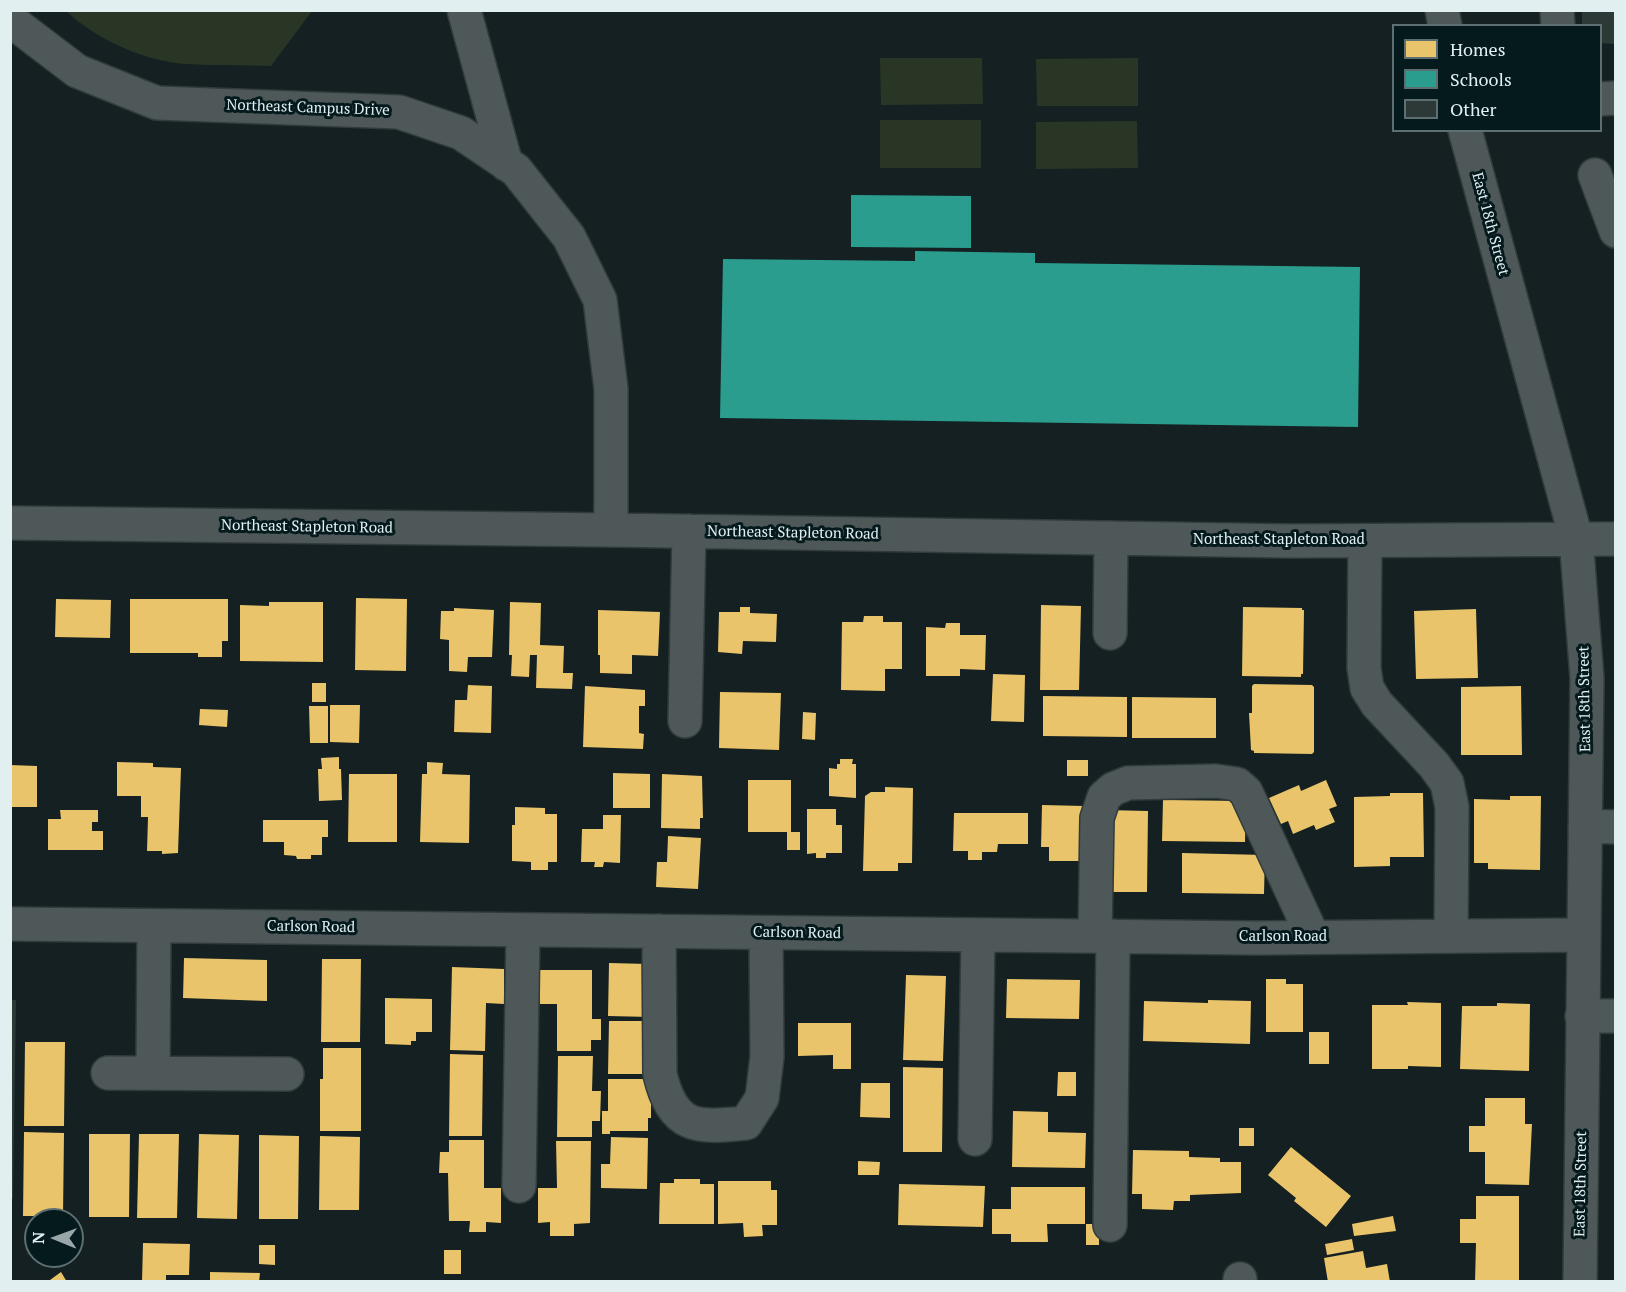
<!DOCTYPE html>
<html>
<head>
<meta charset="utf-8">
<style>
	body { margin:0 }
	#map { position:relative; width:1626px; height:1292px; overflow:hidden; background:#142021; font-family:"PT Serif",serif }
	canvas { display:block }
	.frame { position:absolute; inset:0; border:12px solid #e1eff0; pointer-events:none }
	.legend { position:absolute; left:1392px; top:24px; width:210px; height:108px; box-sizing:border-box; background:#051a1d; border:2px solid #5d6f71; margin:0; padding:8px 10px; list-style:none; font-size:18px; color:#e1eff0 }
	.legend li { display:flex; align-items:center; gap:12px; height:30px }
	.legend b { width:30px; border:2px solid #5d6f71 }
	.north { position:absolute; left:24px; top:1208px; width:60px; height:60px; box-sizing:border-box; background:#051a1d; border:2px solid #5d6f71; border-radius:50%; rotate:271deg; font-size:16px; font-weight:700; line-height:24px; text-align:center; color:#e1eff0 }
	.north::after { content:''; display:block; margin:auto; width:21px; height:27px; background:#99a7a8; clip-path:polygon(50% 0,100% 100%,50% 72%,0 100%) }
</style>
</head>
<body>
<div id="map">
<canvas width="1626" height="1292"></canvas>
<div class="frame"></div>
<ul class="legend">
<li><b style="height:16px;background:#e9c46a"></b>Homes</li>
<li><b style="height:16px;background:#2a9d8f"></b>Schools</li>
<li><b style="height:16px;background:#2d3937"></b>Other</li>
</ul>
<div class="north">N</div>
</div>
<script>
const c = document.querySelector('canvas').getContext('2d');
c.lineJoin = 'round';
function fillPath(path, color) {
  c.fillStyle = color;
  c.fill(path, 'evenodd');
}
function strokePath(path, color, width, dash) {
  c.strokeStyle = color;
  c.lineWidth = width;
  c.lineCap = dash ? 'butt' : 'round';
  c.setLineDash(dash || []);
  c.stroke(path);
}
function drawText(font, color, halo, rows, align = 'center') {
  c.font = font + ' "PT Serif",serif';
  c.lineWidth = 6;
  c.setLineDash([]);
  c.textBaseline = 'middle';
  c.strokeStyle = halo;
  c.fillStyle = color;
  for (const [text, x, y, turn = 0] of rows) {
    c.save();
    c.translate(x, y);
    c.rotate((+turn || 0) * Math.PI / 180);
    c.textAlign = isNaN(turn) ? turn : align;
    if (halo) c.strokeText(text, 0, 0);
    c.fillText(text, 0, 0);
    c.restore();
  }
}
fillPath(new Path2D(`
	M66 11H312L271 66C243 65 215 66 187 64 146 62 95 39 66 11Z
	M880 58H982L983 104 881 105Z
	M1138 58V106H1037L1036 59Z
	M880 120H981V168H880Z
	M1137 121 1138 168 1036 169V122Z`), '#293625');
fillPath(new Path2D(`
	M356 598 407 599 406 671 355 670Z
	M56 599 111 600 110 638 55 637Z
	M130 599H228V641H222V657H198V653H130Z
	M269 602H323V662L240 661V605L269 606Z
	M510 602 541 603 540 645 564 646 563 673H573L572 689 536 688 537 655H530L529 677 511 676 512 655H509Z
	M1041 605 1081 606 1079 690H1040Z
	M740 607H750V613L777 614 776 642 743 641 742 654 718 652 719 612H740Z
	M1243 607 1302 608V610H1304L1303 674H1301V677L1242 676Z
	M454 608 494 610 492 657H468L467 672 449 671V640L440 639 441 611H454Z
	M1476 609 1478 678 1416 679 1414 611Z
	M598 610 660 612 658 656 632 655V674L600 673V655H598Z
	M864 616H883V622H902V669H885V691L841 690 842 622H863Z
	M946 623H960V635H986L985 670 960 669V676H926V627L945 628Z
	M993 674 1025 675 1024 722 991 721Z
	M312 683H326V702H312Z
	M1254 684 1312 685 1314 687V752L1312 754 1254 753V751L1251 750 1249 713H1252V686Z
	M468 685 492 686 491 733 454 732 455 700H467Z
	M585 686 645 690V706H639V733L644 734 643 749 583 747Z
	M1521 686 1522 755H1461V687Z
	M720 692 781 693 779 750 719 748Z
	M1043 696 1127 697V737L1043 736Z
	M1132 697 1216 698V738H1132Z
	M330 705H360L359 743 330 742Z
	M309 706H328V743H310Z
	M200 709 228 710 227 727 199 725Z
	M803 712 816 713 815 740 802 739Z
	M339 757V769H341L342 800 319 801 318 769H322L321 758Z
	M840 759H853L852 764H856V798L829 796V768L837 769V764H840Z
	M1067 760H1088V776H1067Z
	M117 762 153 763V767L181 768 178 853 162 854V851H147L148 817H141V796H117Z
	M427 762 443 763 442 774 470 775 469 843 420 842 422 774H427Z
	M10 765 37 766V807H10Z
	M613 773 650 774V808H613Z
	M349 774H397V842H348Z
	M662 774 702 776 703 818H700V829L661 828Z
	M748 780H791V832H800V850H787V832H748Z
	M1326 780 1337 806 1329 809 1335 822 1316 830 1314 825 1293 834 1288 821 1281 824 1269 798 1299 785 1301 791Z
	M885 787 913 788 912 863H898V871H863L865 796 871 792H885Z
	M1390 793H1423L1424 857H1390V866L1354 867V797L1390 796Z
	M1510 796H1541L1540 870 1488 869V863H1474V799L1510 800Z
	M1163 800 1246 801 1245 842 1162 841Z
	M1042 805 1084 806 1083 861H1049V847H1041Z
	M515 807 545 808V814H557V862H548V870H531V862L512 861V825H515Z
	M807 809H836V825H842V853H826V858H816V853L807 854Z
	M60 810H98V822H92V831H103V850H48V819H61Z
	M1106 810 1148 811 1147 892H1105Z
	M954 813H1028V844H998L997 852H982V860H968V851H953Z
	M603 815H621L620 863 604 862 603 867H594L595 862H581L582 829H603Z
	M263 820H328V837H322V855H311V859H297L296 856 284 855V842H263Z
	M668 836 701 838 698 889 656 887 657 862H667Z
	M1182 853 1265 855 1264 894 1182 893Z
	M184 958 267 960V1001L183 998Z
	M322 959H361L360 1042H321Z
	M609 963 649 964 651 1017 608 1016Z
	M452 967 504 969V1004L486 1003 485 1051 450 1050Z
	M540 970H592V1019H601V1040H591V1051H557V1004H540Z
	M906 975 946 976 943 1061 903 1060Z
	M1007 979 1080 980 1079 1019 1006 1018Z
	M1266 979H1286V984H1303V1032H1266Z
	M385 998 432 999V1032H416V1041H411V1045L385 1044Z
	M1208 1000 1251 1001 1250 1044 1143 1041 1144 1001 1208 1003Z
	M1407 1002 1441 1003V1067L1408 1066V1069H1372V1005H1408Z
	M1497 1003 1530 1004 1529 1071 1460 1069 1462 1006H1497Z
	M609 1021H651V1074H608Z
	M798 1023H851V1069H833V1055L798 1056Z
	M1309 1032H1329V1064H1309Z
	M25 1042H65L64 1126H24Z
	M323 1048H361V1131H320V1079H323Z
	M450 1054 483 1055 482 1136H449Z
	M558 1056H593L592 1091H601L600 1121H592V1137H557Z
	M903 1067 943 1068 942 1152H903Z
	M1058 1072H1076V1096H1057Z
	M608 1079H649L651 1091V1118H648V1131H610V1134H602V1111H608Z
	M861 1083H890V1118L860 1117Z
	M1485 1098H1525V1124H1532L1529 1185 1485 1184V1152H1469V1126H1485Z
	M1013 1111 1048 1112V1132L1086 1133 1085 1168 1012 1167Z
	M1239 1128H1254V1146H1239Z
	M24 1132 64 1133 63 1216H23Z
	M89 1134H130L129 1217H89Z
	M139 1134H179L177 1218H137Z
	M199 1134 239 1135 237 1219 197 1218Z
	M259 1135 299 1136 298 1219H259Z
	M320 1136 360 1137 359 1210H319Z
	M611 1137 648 1138 647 1189 601 1188V1164H610Z
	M449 1140H484V1188H501V1223L486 1222V1232H469L470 1221H449L448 1173H439L440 1152H449Z
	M556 1141H591L590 1223 574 1224V1236H550V1222L538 1223V1188H557Z
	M1291 1147 1351 1196 1326 1227 1294 1201 1296 1198 1268 1175Z
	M1133 1150 1189 1151V1157L1220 1158V1162H1241V1193L1190 1195V1201H1174L1173 1210 1142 1209V1194H1132Z
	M858 1161 880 1162 879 1175H858Z
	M674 1179H700V1184H714V1224H659L660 1183H674Z
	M718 1181H771V1190H777V1225H762L763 1236 744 1237 743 1223 718 1224Z
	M899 1184 985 1186 983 1227 898 1225Z
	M1011 1187H1085V1224H1047L1048 1242H1011V1234H992V1209H1011Z
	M1476 1196H1519V1282H1475L1476 1243H1460V1219H1476Z
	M1393 1216 1396 1231 1354 1236 1352 1224Z
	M1086 1224H1099V1245H1086Z
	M1352 1239 1354 1250 1327 1255 1325 1244Z
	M143 1243 190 1244 189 1275H166V1282H142Z
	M259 1245H275V1265L259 1264Z
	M444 1250H461V1274H444Z
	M1363 1251 1366 1268 1387 1264 1390 1282H1328L1324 1258Z
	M61 1272 67 1282H51L50 1280Z
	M210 1272 260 1273 259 1282H210Z`), '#e9c46a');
fillPath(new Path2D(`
	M851 195 971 196V248L851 247Z
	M915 251 1035 253V263L1360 267 1358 427 720 418 723 259 915 261Z`), '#2a9d8f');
fillPath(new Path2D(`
	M1582 10H1616V44L1600 43V26H1582Z
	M10 1000H16L13 1199H10Z`), '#2d3937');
const minor = new Path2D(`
	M464 10 506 164
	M1442 10 1445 26
	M1557 10 1558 26
	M10 20 77 71 157 103 399 112 461 133 516 170 569 237 600 300 611 389V530
	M1600 99 1616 98
	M1465 130 1576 538 1587 678 1580 1282
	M1595 175 1616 231
	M10 523 611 530 1291 541 1616 539
	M1365 541 1364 668 1367 688 1377 704 1434 765 1447 783 1452 807 1451 936
	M1110 633 1111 538
	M685 721 689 531
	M1585 826 1616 827
	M10 924 1257 938 1583 935
	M659 931 660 1074C673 1129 696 1128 746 1123L762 1098 767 1057 766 933
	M1095 936 1097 818 1104 797 1113 789 1128 783 1216 781 1237 784 1246 792 1313 937
	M1582 1016H1616
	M108 1073 287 1074
	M153 1073 154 926
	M975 1139 978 935
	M519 1186 523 930
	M1110 1225 1113 936
	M1240 1279V1282`);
strokePath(minor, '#323b3c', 36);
strokePath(minor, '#4f5859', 33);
drawText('15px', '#e1eff0', '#051a1d', [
	["Northeast Campus Drive",308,108,2],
	["East 18th Street",1490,224,75],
	["Northeast Stapleton Road",307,527,1],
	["Northeast Stapleton Road",793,533,1],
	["Northeast Stapleton Road",1279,540],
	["East 18th Street",1585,699,-91],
	["Carlson Road",311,927,1],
	["Carlson Road",797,933,1],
	["Carlson Road",1283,937],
	["East 18th Street",1581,1184,-89]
]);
</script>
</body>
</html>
